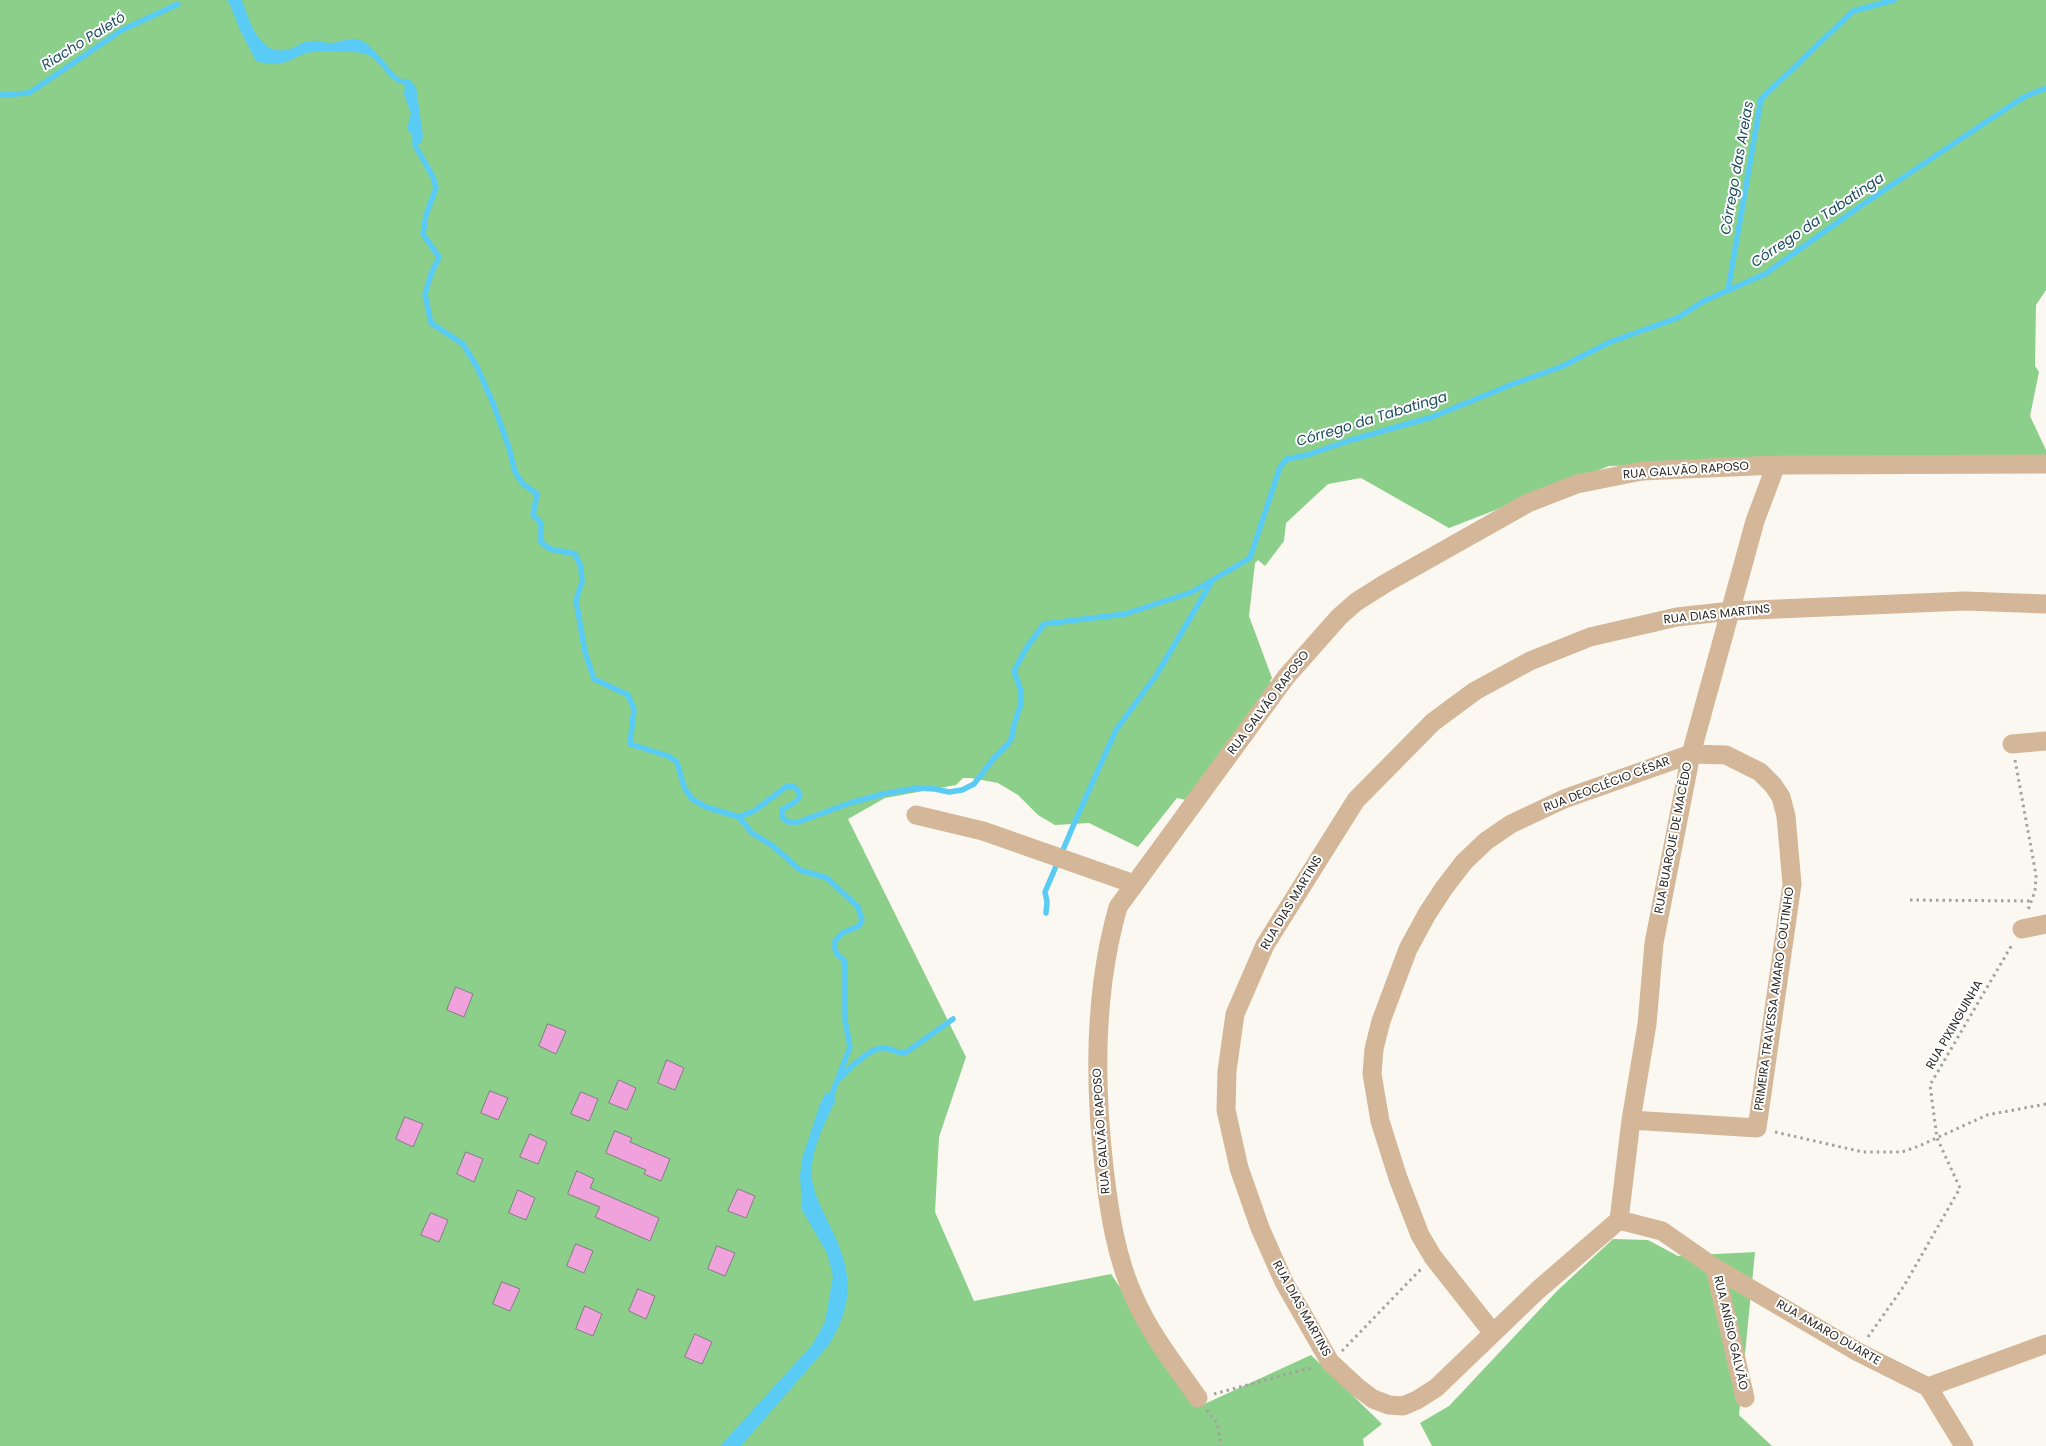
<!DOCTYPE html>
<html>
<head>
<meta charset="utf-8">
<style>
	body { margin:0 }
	canvas { display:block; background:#faf8f1 }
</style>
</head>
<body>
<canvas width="2046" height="1446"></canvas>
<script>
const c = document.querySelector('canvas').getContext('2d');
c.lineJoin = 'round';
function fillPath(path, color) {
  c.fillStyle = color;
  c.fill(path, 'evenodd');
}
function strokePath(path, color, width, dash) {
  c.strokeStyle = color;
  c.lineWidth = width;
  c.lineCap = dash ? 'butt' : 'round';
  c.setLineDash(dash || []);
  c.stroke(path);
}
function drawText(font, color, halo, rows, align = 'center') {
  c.font = font + ' Poppins,sans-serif';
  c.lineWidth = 4;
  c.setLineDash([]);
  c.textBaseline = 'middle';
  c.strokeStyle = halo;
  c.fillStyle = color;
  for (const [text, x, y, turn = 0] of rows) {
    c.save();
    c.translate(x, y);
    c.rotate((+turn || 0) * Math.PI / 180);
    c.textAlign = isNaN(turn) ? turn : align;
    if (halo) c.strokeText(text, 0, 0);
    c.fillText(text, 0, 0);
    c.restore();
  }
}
fillPath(new Path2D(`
	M0 0H2046V290L2036 305 2035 366 2039 372 2030 416 2046 450V458L1609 466 1449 528 1361 478 1328 484 1286 523 1284 541 1265 566 1258 560 1255 563 1249 616 1272 678 1270 681 1274 685 1186 800 1177 798 1138 847 1089 823 1055 825 1038 815 1018 795 998 783 971 778H963L956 785 885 798 848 819 966 1057 939 1137 935 1212 974 1301 1111 1274 1200 1406 1311 1355 1382 1424 1363 1439 1364 1446H0Z
	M1613 1239 1648 1240 1678 1256 1755 1252 1739 1415 1772 1446H1432L1420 1423 1449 1406 1558 1290Z`), '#8bcf8a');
fillPath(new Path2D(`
	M226 0H242C249 20 259 55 286 50 295 49 301 41 311 41 318 40 323 43 330 43 341 43 349 36 360 40 375 45 394 78 402 79 404 80 407 79 409 79L416 87 423 136 421 143 415 145 412 135 407 129 411 113 404 95 405 85C385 81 382 57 361 53 349 51 319 50 307 53 302 54 298 57 293 59 281 65 269 65 256 61L240 30 229 2Z
	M826 1092 836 1099C825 1123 809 1153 812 1179 815 1198 824 1213 832 1230 853 1273 854 1305 828 1346L741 1446H720L812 1345 825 1322 833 1276 827 1253 802 1210 800 1175 802 1159 820 1104Z`), '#59cbf5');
strokePath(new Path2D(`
	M0 95 29 93 122 30 178 4
	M415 138V145L433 177 436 188 426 215 423 234 439 257 431 274 425 294 431 323 463 344 477 367 493 403 509 448 515 472 523 484 537 494 533 515 541 523V542L550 549 575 554 581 567 582 582 576 600 585 652 594 679 628 695 634 709 630 744 668 756 677 762 684 787 692 799 706 807 739 817 752 833 773 846 800 870 827 878 858 907 862 920 859 926 842 933 835 941V949L837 954 844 960 845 969V1020L850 1047 829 1102
	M1728 290 1761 99 1853 11 1894 0
	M739 817 754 811 787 786C795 786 797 788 800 795 797 804 789 804 782 810V817L788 822H798L853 802 883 794 917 788 935 789 949 792 962 790 974 784 994 758 1008 744 1013 735V728L1021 704V691L1014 671 1027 647 1044 624 1125 614 1192 592 1250 558 1280 467 1287 459 1307 455 1351 440 1432 417 1513 384 1563 366 1610 342 1677 318 1704 301 1765 274 1859 207 1977 128 2024 97 2046 88
	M1046 913 1047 902 1045 892 1077 817 1116 730 1157 674 1212 581
	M840 1078C849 1069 872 1045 886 1048 893 1050 898 1053 905 1053L953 1019`), '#59cbf5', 5.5);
const building = new Path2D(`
	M456 987 473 994 464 1017 447 1010Z
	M548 1024 566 1031 556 1054 539 1046Z
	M667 1060 684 1068 675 1090 658 1083Z
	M619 1080 636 1088 627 1110 609 1103Z
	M490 1091 508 1098 498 1120 481 1113Z
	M581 1092 598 1099 589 1121 571 1114Z
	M405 1117 423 1124 413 1147 396 1139Z
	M615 1131 632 1138 630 1142 670 1159 661 1181 644 1174 646 1170 606 1153Z
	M530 1134 547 1142 538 1164 520 1157Z
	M466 1152 483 1159 474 1182 457 1174Z
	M577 1171 594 1179 590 1188 659 1218 650 1241 595 1217 600 1207 568 1194Z
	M738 1189 755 1196 746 1218 728 1211Z
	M518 1190 535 1198 526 1220 509 1213Z
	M431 1213 448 1220 439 1242 421 1235Z
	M576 1244 593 1251 584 1273 567 1266Z
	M717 1246 735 1253 725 1276 708 1269Z
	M502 1282 520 1289 510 1311 493 1304Z
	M638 1289 655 1296 646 1319 629 1311Z
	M585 1306 602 1314 593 1336 576 1329Z
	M695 1334 712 1342 702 1364 685 1357Z`);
fillPath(building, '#f0a2dd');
strokePath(building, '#847e83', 1);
strokePath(new Path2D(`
	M2015 760 2036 875 2035 891 2028 910
	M1910 900 2031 901
	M1775 1132 1863 1152H1902L1919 1146 1987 1115 2046 1104
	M1868 1337 1904 1286 1960 1188 1937 1138 1930 1085 2013 943
	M1342 1351 1421 1269
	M1214 1394 1314 1367
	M1207 1410 1217 1423 1221 1446`), '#a3a29d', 3, [2.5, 4]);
strokePath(new Path2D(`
	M2012 744 2046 741
	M916 815 983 831 1134 884
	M2022 929 2046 924
	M1619 1220 1538 1290 1436 1388 1417 1400 1403 1406 1389 1405 1373 1399 1357 1387 1330 1362 1284 1282 1260 1228 1239 1168 1226 1110 1227 1071 1235 1014 1265 945 1356 800 1433 722 1475 691 1530 661 1590 637 1677 617 1731 611 1965 601 2046 604
	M1619 1220 1631 1120 1647 1024 1654 943 1691 754 1755 521 1776 465
	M1619 1220 1662 1231 1715 1268 1858 1352 1928 1387 2046 1344
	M1715 1268 1745 1398
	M1493 1333 1433 1257 1420 1235 1398 1178 1380 1121 1372 1074 1374 1049 1381 1021 1408 949 1427 914 1444 888 1464 862 1486 841 1511 824 1564 799 1691 754 1726 755 1760 772 1773 785 1781 797 1786 816 1792 884 1757 1128 1631 1120
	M1928 1387 1964 1446
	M1198 1398C1176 1366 1151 1335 1135 1299 1116 1258 1109 1211 1104 1167 1094 1081 1094 991 1118 907L1286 677 1339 617 1356 602 1386 583 1528 503 1577 484 1642 471 1776 465 2046 464`), '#d4b798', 19);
drawText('12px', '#292826', '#fff', [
	["RUA GALVÃO RAPOSO",1686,471,-4],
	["RUA DIAS MARTINS",1717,615,-6],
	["RUA GALVÃO RAPOSO",1269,703,-53],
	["RUA DEOCLÉCIO CÉSAR",1607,785,-21],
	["RUA BUARQUE DE MACÊDO",1674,838,-79],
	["RUA DIAS MARTINS",1292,903,-59],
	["PRIMEIRA TRAVESSA AMARO COUTINHO",1775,999,-82],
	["RUA PIXINGUINHA",1955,1025,-60],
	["RUA GALVÃO RAPOSO",1102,1131,-94],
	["RUA DIAS MARTINS",1301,1309,61],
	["RUA ANÍSIO GALVÃO",1730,1333,77],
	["RUA AMARO DUARTE",1828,1333,30]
]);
drawText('italic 14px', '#1b4b5d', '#fff', [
	["Riacho Paletó",84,42,-32],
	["Córrego das Areias",1738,168,-80],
	["Córrego da Tabatinga",1818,221,-34],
	["Córrego da Tabatinga",1372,420,-17]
]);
</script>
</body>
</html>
